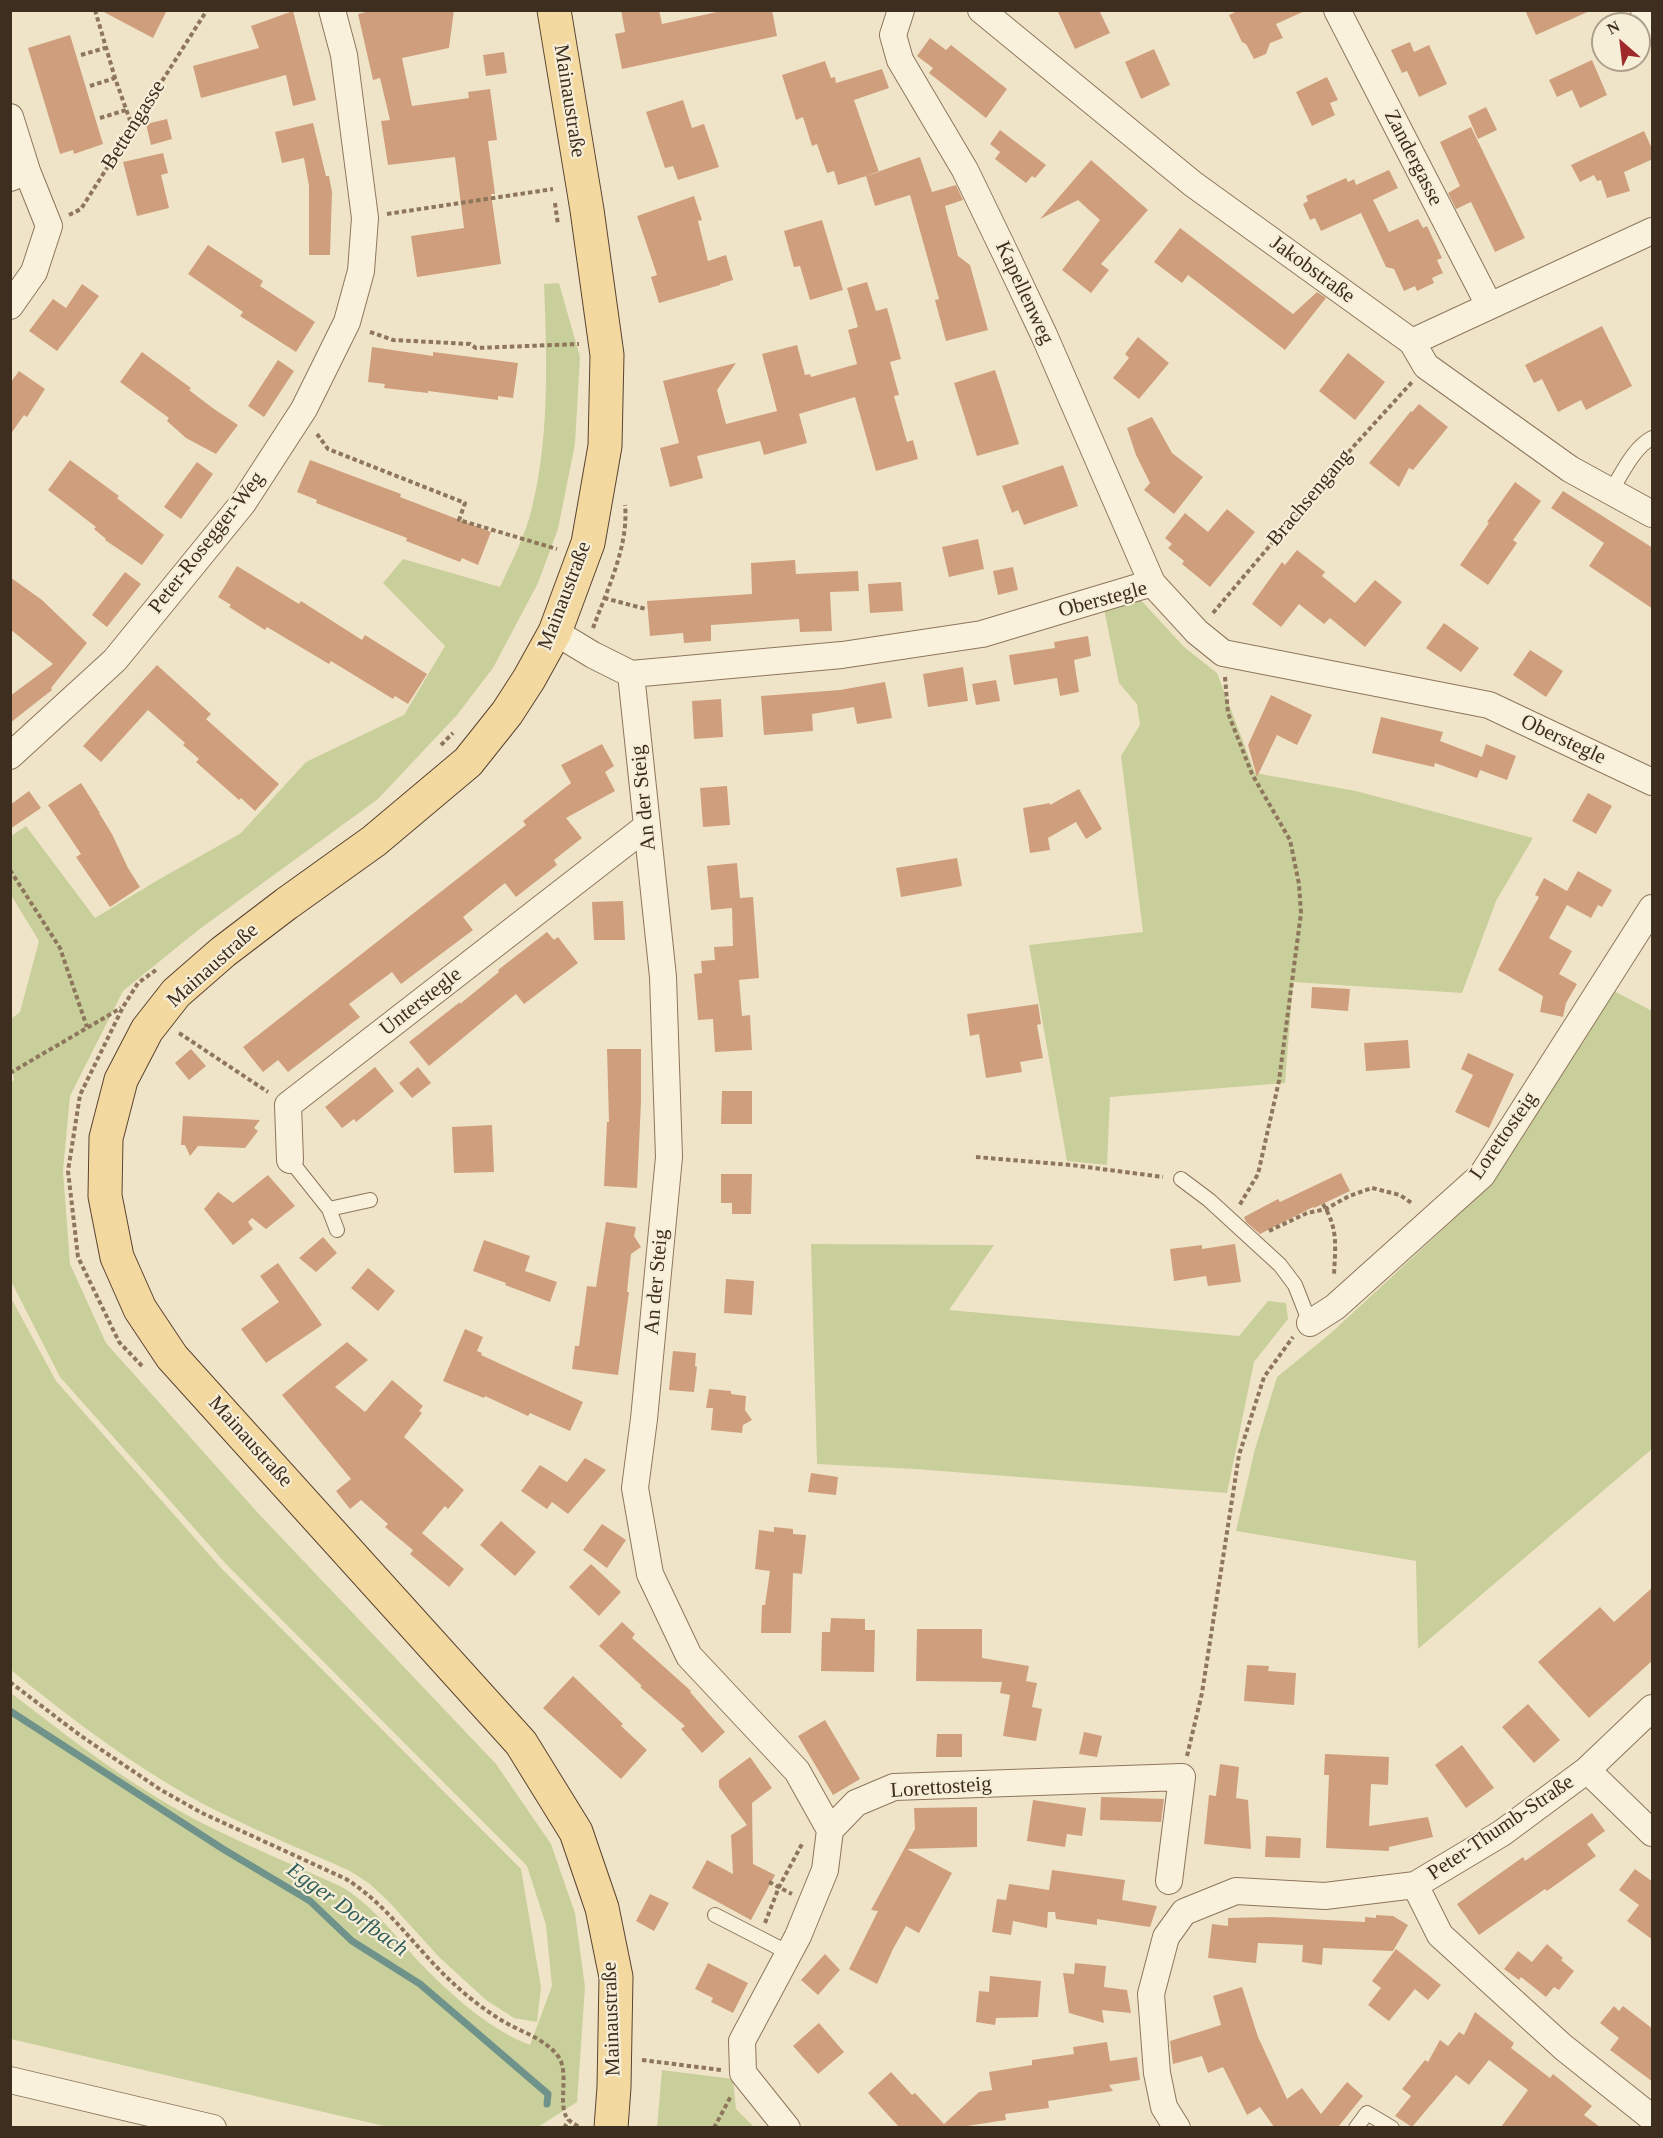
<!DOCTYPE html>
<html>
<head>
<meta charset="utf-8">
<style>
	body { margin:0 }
	#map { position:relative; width:1663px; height:2138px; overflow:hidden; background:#f0e4c8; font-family:"Times New Roman",serif }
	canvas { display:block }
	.frame { position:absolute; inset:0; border:12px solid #3d2e20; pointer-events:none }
	.north { position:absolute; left:1591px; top:12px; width:60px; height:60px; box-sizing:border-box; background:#f7eed8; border:2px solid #ada18e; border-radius:50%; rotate:332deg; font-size:16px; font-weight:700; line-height:24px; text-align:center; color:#3d2e20 }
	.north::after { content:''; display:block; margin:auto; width:21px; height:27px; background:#9e2a2b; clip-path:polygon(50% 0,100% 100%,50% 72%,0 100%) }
</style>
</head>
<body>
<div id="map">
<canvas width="1663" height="2138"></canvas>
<div class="frame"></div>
<div class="north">N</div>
</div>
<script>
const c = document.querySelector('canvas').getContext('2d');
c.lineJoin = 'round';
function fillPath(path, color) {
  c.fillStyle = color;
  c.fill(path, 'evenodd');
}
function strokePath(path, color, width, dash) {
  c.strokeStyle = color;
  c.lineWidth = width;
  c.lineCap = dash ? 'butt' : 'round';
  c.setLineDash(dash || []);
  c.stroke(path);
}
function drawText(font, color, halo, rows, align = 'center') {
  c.font = font + ' "Times New Roman",serif';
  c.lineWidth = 4.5;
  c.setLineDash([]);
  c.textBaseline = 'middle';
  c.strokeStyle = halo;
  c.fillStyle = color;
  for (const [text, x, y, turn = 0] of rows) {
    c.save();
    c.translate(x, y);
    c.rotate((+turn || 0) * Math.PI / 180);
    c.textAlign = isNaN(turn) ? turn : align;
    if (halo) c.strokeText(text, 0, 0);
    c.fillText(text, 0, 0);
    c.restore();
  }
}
fillPath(new Path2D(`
	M559 283 580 357 575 444 558 529 538 583 493 668 457 715 378 799 197 931 123 991 70 1096 63 1171 70 1264 106 1343 258 1513 496 1764 551 1844 575 1913 585 1987 577 2102 538 2127H388L11 2039V1693C58 1729 105 1766 156 1797 212 1832 281 1859 342 1887 377 1908 398 1941 427 1970 456 1999 491 2030 530 2045L552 1986 546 1925 527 1866 226 1564 60 1377 11 1281 10 1083 14 1080 12 1066H11V1019L20 1012 39 941 11 895V836L26 826 95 918 158 880 241 833 306 762 404 715 445 646 383 583 403 559 500 587C510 565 522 542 529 519 550 445 547 360 544 284Z
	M1138 597 1184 647 1217 673 1255 773 1356 791 1533 838 1496 901 1462 993 1293 982 1285 1083 1110 1097 1107 1165 1067 1161 1029 945 1143 932 1121 756 1140 725 1137 704 1119 683 1103 604Z
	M1614 991 1652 1011V1449L1418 1649 1416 1561 1236 1531 1255 1449 1277 1377 1331 1333 1452 1221Z
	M811 1244 994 1245 949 1310 1239 1336 1268 1301 1286 1303 1288 1319 1254 1362 1227 1493 915 1469 817 1464Z
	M10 1296 56 1381 222 1569 521 1869 541 1987 537 2022 514 2018 486 2000 439 1957 390 1903 370 1884 350 1871C288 1843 223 1818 165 1782 111 1749 60 1710 11 1670Z
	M662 2070 733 2079 736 2109 754 2127 657 2128Z`), '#c9cf9b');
strokePath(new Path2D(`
	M10 1711 223 1849 310 1901 352 1941 420 1984 548 2094 547 2104`), '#6f938a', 7);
fillPath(new Path2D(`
	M100 10H167L153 38Z
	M373 10H454L449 48 402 58 412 106 469 98 468 92 490 89 497 140 488 141 495 194H491L501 264 417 277 411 236 464 228 455 157 388 165 381 121 390 120 380 78 373 80 358 14Z
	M621 10H659L662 24 726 10H772L777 36 622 69 615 34 625 32Z
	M1057 10H1099L1110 33 1075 49Z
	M1239 10H1307L1276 24 1283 38 1270 43 1266 54 1254 59 1246 44 1242 42 1229 15Z
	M1525 10H1592L1536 35Z
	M293 11 316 100 293 106 286 75 201 98 193 66 259 48 251 26Z
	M70 35 103 144 74 154 73 150 60 154 28 48Z
	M930 38 946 50 951 45 1007 89 986 118 929 73 933 68 917 56Z
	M1410 42 1414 52 1429 45 1447 84 1419 97 1407 71 1402 73 1391 50Z
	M1154 49 1170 85 1141 99 1125 62Z
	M504 52 507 73 486 76 483 55Z
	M1592 60 1607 95 1580 108 1572 90 1557 97 1549 80Z
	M825 61 831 78 835 77 836 83 882 69 889 88 854 100 879 172 838 185 834 171 827 173 817 144 812 146 803 117 796 120 782 75Z
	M1327 77 1338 100 1330 103 1335 115 1312 126 1296 92Z
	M683 100 692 128 704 124 719 167 678 180 673 166 665 168 646 112Z
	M1486 107 1497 130 1478 139 1468 116Z
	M167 119 172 139 151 145 146 124Z
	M313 123 326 176H329L332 192 330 255H309V186L304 158 282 163 275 132Z
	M1471 127 1525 238 1495 252 1471 202 1456 209 1448 193 1460 186 1440 142Z
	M1000 130 1046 165 1035 178 1032 176 1026 183 995 159 1000 152 990 144Z
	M1644 131 1653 151V159L1624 172 1630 191 1607 198 1601 180 1597 181 1594 175 1580 182 1571 165Z
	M163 153 168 173 161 175 169 208 137 216 123 162Z
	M920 157 932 192 956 185 963 200 945 206 958 256 970 265 988 330 946 341 935 300 939 299 910 195 875 206 866 176Z
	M1091 160 1148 210 1101 264 1109 270 1091 293 1062 270 1100 220 1078 200 1040 219Z
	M1389 170 1398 188 1373 200 1389 232 1418 219 1423 228 1427 226 1442 258 1437 260 1443 273 1432 278 1434 283 1417 291 1415 286 1404 291 1394 269 1386 267 1361 213 1321 231 1315 218 1310 220 1303 204 1308 201 1306 196 1346 178 1348 182 1354 179 1356 185Z
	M694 196 702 220 698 221 708 261 726 255 733 280 720 284V285L659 303 651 277 657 275 637 216Z
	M822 220 843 290 810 300 800 266 794 267 784 231Z
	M1180 228 1293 314 1317 292 1326 298 1285 350 1188 275 1182 283 1154 262Z
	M208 245 263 281 260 286 315 322 296 352 240 316 243 312 188 274Z
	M867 282 876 311 887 308 901 359 890 362 899 395 894 396 907 442 913 440 918 459 876 471 855 397 799 414 807 443 764 455 760 441 697 456 703 478 670 487 660 448 679 443 663 381 736 363 717 390 726 424 777 411 762 354 797 345 805 375 810 374 811 377 857 364 848 330 858 327 847 288Z
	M82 284 99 296 57 351 29 331 53 299 66 308Z
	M1602 326 1632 386 1586 410 1581 400 1558 412 1542 379 1534 383 1525 365Z
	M1138 337 1169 363 1139 399 1113 378 1129 358 1125 354Z
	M372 347 433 356V352L518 363 513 398 498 396V400L428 391V393L384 388 385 384 368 382Z
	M142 352 191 388 189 390 214 409 238 425 216 454 186 438 167 421 169 418 120 382Z
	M1348 353 1385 382 1355 420 1319 391Z
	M278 360 294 371 264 417 248 406Z
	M995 370 1019 444 977 456 954 383Z
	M19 371 45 389 27 417 24 415 10 435V383Z
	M1419 404 1448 427 1413 470 1409 468 1399 487 1369 463 1411 411 1412 412Z
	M1152 417 1172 453 1203 477 1174 514 1144 490 1150 483 1136 455 1127 428Z
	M70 460 119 496 117 498 164 535 142 565 105 540 106 539 94 529 96 527 48 490Z
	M310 460 401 494 400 497 491 532 478 565 462 558 460 562 406 541 407 538 316 503 317 500 297 492Z
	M197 462 213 474 181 519 164 507Z
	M1063 465 1078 506 1024 525 1018 510 1012 513 1002 486Z
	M1515 482 1541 501 1513 540 1517 543 1488 585 1460 565 1489 523 1487 522Z
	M1563 491 1653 548V609L1589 566 1604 543 1551 508Z
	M1227 509 1255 532 1210 587 1182 564 1184 561 1168 548 1172 544 1165 538 1185 513 1208 532Z
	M978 539 984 569 949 577 942 547Z
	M1297 550 1325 572 1322 576 1355 603 1375 580 1402 602 1365 647 1330 618 1324 624 1299 604 1281 627 1252 604 1282 562 1285 565Z
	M795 560 796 574 858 571 859 591 830 592 832 631 800 632 799 619 711 625V641L684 643 683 633 650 636 647 601 752 594 751 563Z
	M237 566 299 604 301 601 362 640 365 635 427 674 408 704 395 696 393 699 331 661 329 664 267 627 265 630 229 607 231 605 218 597Z
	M1013 567 1018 590 998 595 993 571Z
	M125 572 141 584 107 627 92 615Z
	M10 577 42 600 87 643 51 688 52 690 10 723V696L53 664 10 629Z
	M901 582 903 611 870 613 868 584Z
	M1444 623 1479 648 1461 672 1426 648Z
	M1088 636 1091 656 1074 660 1079 692 1060 696 1057 678 1014 685 1009 655 1055 648 1054 642Z
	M1530 650 1563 671 1546 697 1513 675Z
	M157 665 211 714 206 719 279 784 255 811 241 798 239 800 196 762 199 759 183 745 185 743 148 710 101 762 83 746Z
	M963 667 968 701 928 707 923 674Z
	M996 680 1000 701 976 705 972 684Z
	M885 682 892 718 857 724 854 707 812 714 813 731 764 735 761 696 840 690Z
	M1271 695 1312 715 1297 745 1277 735 1257 777 1248 745Z
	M721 699 723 737 694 739 692 701Z
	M1381 717 1443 732 1440 741 1482 757 1486 744 1516 756 1507 780 1480 770 1477 778 1435 763 1434 767 1372 753Z
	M602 744 614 766 605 772 615 791 566 818 582 838 554 860 557 865 516 897 505 883 463 917 473 930 401 984 392 972 349 1004 360 1017 288 1072 278 1060 263 1072 243 1047 526 825 523 821 571 783 561 765Z
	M81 783 100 813H99L112 834 128 868 140 887 110 907 76 857 81 854 48 805Z
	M727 786 730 825 703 827 700 788Z
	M1079 789 1102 829 1086 839 1076 822 1048 838 1050 850 1030 853 1023 808 1050 803V805Z
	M29 791 41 808 10 829V805Z
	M1588 793 1612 806 1596 834 1572 821Z
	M957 858 962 886 901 897 896 868Z
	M737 863 740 898 753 897 759 978 739 980 742 1016 750 1015 752 1050 715 1052 713 1019 698 1020 694 974 702 973 701 961 715 960 714 947 733 946 732 908 711 910 707 866Z
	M1578 871 1612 890 1602 907 1598 905 1591 918 1567 905 1549 938 1572 951 1559 974 1577 984 1566 1003 1563 1017 1540 1012 1543 996 1498 970 1539 897 1535 895 1544 878 1567 891Z
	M623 901 625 940H594L592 902Z
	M547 932 554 940 558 937 578 963 524 1004 516 994 429 1066 409 1042 460 1002V1004L499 972 498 970Z
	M1312 987 1350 989 1348 1011 1311 1008Z
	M1038 1004 1041 1024 1037 1025 1043 1058 1020 1062 1022 1072 986 1078 979 1034 970 1036 967 1014Z
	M1408 1040 1410 1068 1366 1071 1364 1043Z
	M191 1049 206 1066 189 1080 175 1063Z
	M607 1049H641V1102L637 1188 604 1186 607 1122H609Z
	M1468 1053 1514 1074 1489 1128 1455 1112 1473 1075 1461 1069Z
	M375 1067 394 1091 356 1122 354 1119 342 1128 325 1107Z
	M418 1067 431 1083 412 1098 399 1083Z
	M722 1091H752V1124H721Z
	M183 1116 242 1119 260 1120 254 1128 258 1131 245 1148 198 1146 190 1156 185 1145H181Z
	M492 1125 494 1172 454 1173 452 1127Z
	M1341 1173 1350 1191 1314 1208 1313 1207 1260 1234 1246 1222 1244 1217 1278 1199 1280 1202Z
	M721 1174H752L751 1214H732V1203H721Z
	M268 1175 295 1206 266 1229 252 1218 248 1222 253 1229 233 1245 204 1209 218 1192 233 1203Z
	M606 1222 636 1227 634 1236 641 1247 631 1254 627 1292H629L618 1375 572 1369 575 1346H579L587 1286 596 1287Z
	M323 1237 337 1253 316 1272 299 1258Z
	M484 1240 530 1256 525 1271 557 1282 550 1302 505 1285 506 1283 473 1271Z
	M1235 1244 1241 1282 1208 1286 1206 1276 1174 1281 1170 1249 1202 1245V1249Z
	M278 1263 322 1325 266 1363 241 1329 279 1302 260 1276Z
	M368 1268 395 1291 378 1311 351 1288Z
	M726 1279 754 1281 752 1315 724 1313Z
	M465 1329 483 1337 477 1351 482 1353 481 1355 583 1402 570 1431 530 1413 528 1416 485 1396 484 1398 443 1381Z
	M347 1342 368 1360 335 1387 365 1412 392 1380 423 1406 419 1411 422 1413 404 1437 464 1490 448 1509 445 1506 422 1533 464 1569 449 1587 410 1554 413 1550 385 1527 388 1524 361 1500 350 1509 336 1491 351 1479 282 1395Z
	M673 1351 696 1353 695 1366 697 1367 694 1392 669 1390Z
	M709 1389 731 1391V1394L746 1396 745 1410 752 1420 743 1425 742 1433 711 1430 713 1408H706Z
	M585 1458 606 1470 568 1514 552 1502 547 1509 521 1491 540 1465 567 1482Z
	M811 1473 838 1477 836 1495 808 1492Z
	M501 1521 536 1552 515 1576 480 1545Z
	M602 1524 626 1540 607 1568 583 1550Z
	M774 1527 793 1529V1534L806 1535 802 1574 793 1573 791 1633H761L762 1605H765L770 1571 755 1569 759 1530 774 1532Z
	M591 1564 621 1592 599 1616 569 1587Z
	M1653 1587V1660L1589 1718 1538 1662 1600 1607 1614 1622Z
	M831 1618 865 1619V1630H875L874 1672 821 1671 822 1632H830Z
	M622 1622 635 1634 632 1638 691 1691 690 1692 725 1732 702 1753 681 1729 685 1726 640 1687 642 1686 599 1646Z
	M917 1629H982V1658L1029 1666 1026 1681 1037 1683 1032 1707 1042 1709 1036 1741 1003 1736 1010 1695 1000 1693 1002 1682 916 1681Z
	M1247 1665 1269 1666 1268 1671 1296 1673 1294 1705 1244 1701Z
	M573 1676 623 1724 621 1726 647 1750 621 1779 543 1708Z
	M1528 1704 1560 1740 1534 1763 1502 1727Z
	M825 1720 860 1779 833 1795 798 1736Z
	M1084 1732 1102 1736 1097 1757 1079 1754Z
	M937 1734H962V1757H936Z
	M1462 1745 1494 1788 1466 1808 1435 1765Z
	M1325 1754 1389 1757 1388 1785 1371 1784 1369 1826 1428 1817 1433 1837 1389 1847V1851L1326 1848 1329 1775H1324Z
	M750 1757 772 1788 752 1803 753 1864 775 1875 751 1920 692 1888 707 1860 733 1874 731 1835 747 1825 719 1787V1780Z
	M1220 1764 1239 1767 1236 1798 1248 1800 1251 1849 1204 1844 1209 1795 1216 1796Z
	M1101 1797 1164 1799 1161 1822 1100 1820Z
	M1033 1800 1086 1808 1082 1836 1067 1834 1065 1847 1027 1841Z
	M977 1807V1847L907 1849 952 1873 919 1933 906 1926 893 1949 877 1984 849 1969 878 1911 871 1910 915 1829 914 1808Z
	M1592 1813 1605 1831 1587 1844 1596 1856 1547 1891 1545 1889 1479 1935 1457 1904 1523 1857 1525 1861Z
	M1266 1836 1301 1838 1300 1858 1265 1857Z
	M1635 1869 1653 1882V1940L1627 1921 1639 1905 1619 1890Z
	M1052 1870 1125 1880 1122 1900 1157 1906 1150 1927 1097 1919V1925L1056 1919 1055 1912H1048L1047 1928 1013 1921 1011 1935 992 1932 997 1899 1006 1900 1009 1884 1049 1890Z
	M650 1894 669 1903 654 1931 636 1921Z
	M1376 1915 1393 1916 1408 1925 1393 1951 1323 1948 1322 1965 1302 1962 1303 1945 1258 1943 1256 1963 1208 1958 1212 1924 1228 1926V1918L1271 1917 1365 1922V1917L1376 1918Z
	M1547 1944 1563 1958 1561 1960 1574 1971 1559 1990 1554 1987 1546 1997 1521 1977 1519 1980 1504 1969 1518 1951 1532 1962Z
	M1396 1949 1441 1985 1428 2000 1415 1989 1389 2021 1368 2005 1381 1988 1372 1981Z
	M825 1954 840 1970 818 1995 801 1980Z
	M708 1963 748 1983 733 2013 711 2002 713 1998 695 1989Z
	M1075 1963 1106 1966 1104 1987 1127 1990 1131 2013 1102 2010 1104 2023 1069 2013 1063 1973 1074 1974Z
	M990 1976 1041 1981 1038 2017 996 2018 995 2025 976 2022 979 1991 989 1992Z
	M1242 1987 1258 2037 1287 2099 1302 2088 1321 2114 1347 2082 1363 2096 1338 2127H1274L1260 2107 1247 2115 1223 2067 1208 2073 1202 2056 1173 2064 1170 2041 1221 2025 1213 1996Z
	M1614 2006 1619 2011 1623 2006 1653 2029V2082L1610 2050 1619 2038 1600 2023Z
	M1475 2012 1514 2043 1511 2048 1550 2078 1553 2074 1592 2106 1584 2115 1600 2127H1501L1528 2090 1489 2060 1469 2085 1456 2075 1412 2127 1395 2116 1411 2096 1402 2089 1425 2060 1428 2062 1440 2040 1448 2046 1459 2032 1464 2035Z
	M819 2023 844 2052 818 2074 793 2046Z
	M1107 2042 1110 2061 1137 2057 1140 2080 1109 2085 1113 2091 1048 2101 1049 2108 1005 2114 1006 2120 960 2127H899L868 2093 891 2072 912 2095 915 2093 944 2124 979 2092 992 2090 989 2072 1032 2065V2060L1074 2054 1073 2047Z`), '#cf9f7d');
const service = new Path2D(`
	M1611 491C1622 474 1633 448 1652 438
	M290 1160 329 1209 337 1230
	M1181 1179 1209 1200 1280 1265 1295 1285 1310 1323
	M329 1209 370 1200
	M715 1915 789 1953
	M1356 2128 1367 2113 1392 2128`);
const minor = new Path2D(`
	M901 10 893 35 900 60 965 170 1009 261 1044 335 1152 583 1197 632 1223 653 1489 705 1652 782
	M981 10 1193 184 1412 342 1426 366 1570 469 1652 514
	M1337 10 1489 305
	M1644 10 1652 27
	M10 117 27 171 10 178
	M10 306 34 272 49 226 27 171
	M1412 342 1652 231
	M555 632 593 655 631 674 842 655 982 634 1152 583
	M631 674 663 977 669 1157 644 1419 635 1488 650 1574 689 1656 797 1771 830 1830
	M10 756 115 660 243 503 304 409 347 322 361 271 365 218 344 55 332 10
	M290 1160 288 1105 646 827
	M1310 1323 1335 1307 1482 1175 1652 908
	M1587 1770 1652 1833
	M1415 1885 1440 1935 1563 2047 1652 2118
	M10 2080 213 2128
	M787 2128 743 2073 742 2041 798 1936 825 1870 830 1830 856 1803 894 1787 1182 1777 1169 1881
	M1177 2128 1164 2107 1157 2073 1151 1994 1166 1937 1184 1912 1236 1891 1325 1896 1415 1885 1502 1833 1587 1770 1652 1708`);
const primary = new Path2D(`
	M554 10 587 210 607 355 605 446 588 543 555 632 529 679 507 713 468 762 374 841 286 904 223 952 176 993 147 1030 121 1080 106 1138 105 1196 117 1257 140 1309 172 1357 521 1743 576 1832 602 1908 616 1977 614 2087 611 2128`);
strokePath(service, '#8d765c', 16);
strokePath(minor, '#8d765c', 28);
strokePath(primary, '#5b4430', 35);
strokePath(new Path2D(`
	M95 10 115 78 132 126
	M81 55 105 48
	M90 86 115 78
	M100 118 126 110
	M555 203 558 225
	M387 214 553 189
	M69 215 81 209 207 10
	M370 332 393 340 470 344 476 348 579 344
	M317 434 328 449 465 503 459 520 557 549
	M604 598 646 609
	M1213 613 1353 447 1412 382
	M593 628C607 590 629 546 625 505
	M1225 677 1228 713 1252 774 1290 840 1299 884 1301 913 1279 1081 1258 1174 1239 1206
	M441 745 453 733
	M10 870 60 948 87 1027
	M179 1033 268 1092
	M10 1073 121 1008
	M976 1157 1071 1165 1163 1177
	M1323 1204C1339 1230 1335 1247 1334 1276
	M1269 1231 1307 1213 1326 1209 1349 1196 1372 1188 1400 1195 1413 1204
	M142 1366 119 1342 78 1257 68 1171 80 1095 123 1007 138 983 156 970
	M10 1682 81 1736 161 1790 202 1813 346 1879C380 1900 404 1932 431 1961 451 1983 475 2004 501 2020 520 2032 543 2037 558 2056 571 2074 555 2109 570 2121 573 2124 578 2126 582 2128
	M1187 1756 1202 1693 1239 1455 1264 1377 1293 1337
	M769 1882 792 1894
	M765 1923 779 1887 802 1844
	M642 2060 721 2070
	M564 2128 569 2120
	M714 2128 731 2096`), '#8d765c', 4, [4.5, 3]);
strokePath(service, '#faf1dc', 14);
strokePath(minor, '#faf1dc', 26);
strokePath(primary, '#f3d9a0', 33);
drawText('21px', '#3d2e20', '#f7eed8', [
	["Mainaustraße",569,101,81],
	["Bettengasse",134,125,-58],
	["Zandergasse",1413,158,63],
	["Jakobstraße",1312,270,36],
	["Kapellenweg",1024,293,65],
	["Brachsengang",1310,498,-50],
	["Peter-Rosegger-Weg",207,543,-52],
	["Mainaustraße",565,596,-69],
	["Oberstegle",1103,600,-15],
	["Oberstegle",1563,740,25],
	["An der Steig",644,798,-96],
	["Mainaustraße",213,966,-42],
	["Unterstegle",421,1002,-38],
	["Lorettosteig",1504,1136,-55],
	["An der Steig",657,1282,-85],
	["Mainaustraße",250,1442,48],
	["Lorettosteig",941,1788,-4],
	["Peter-Thumb-Straße",1501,1828,-34],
	["Mainaustraße",612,2019,-92]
]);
drawText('italic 22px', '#2f5d5a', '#f7eed8', [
	["Egger Dorfbach",347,1910,36]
]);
</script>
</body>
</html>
